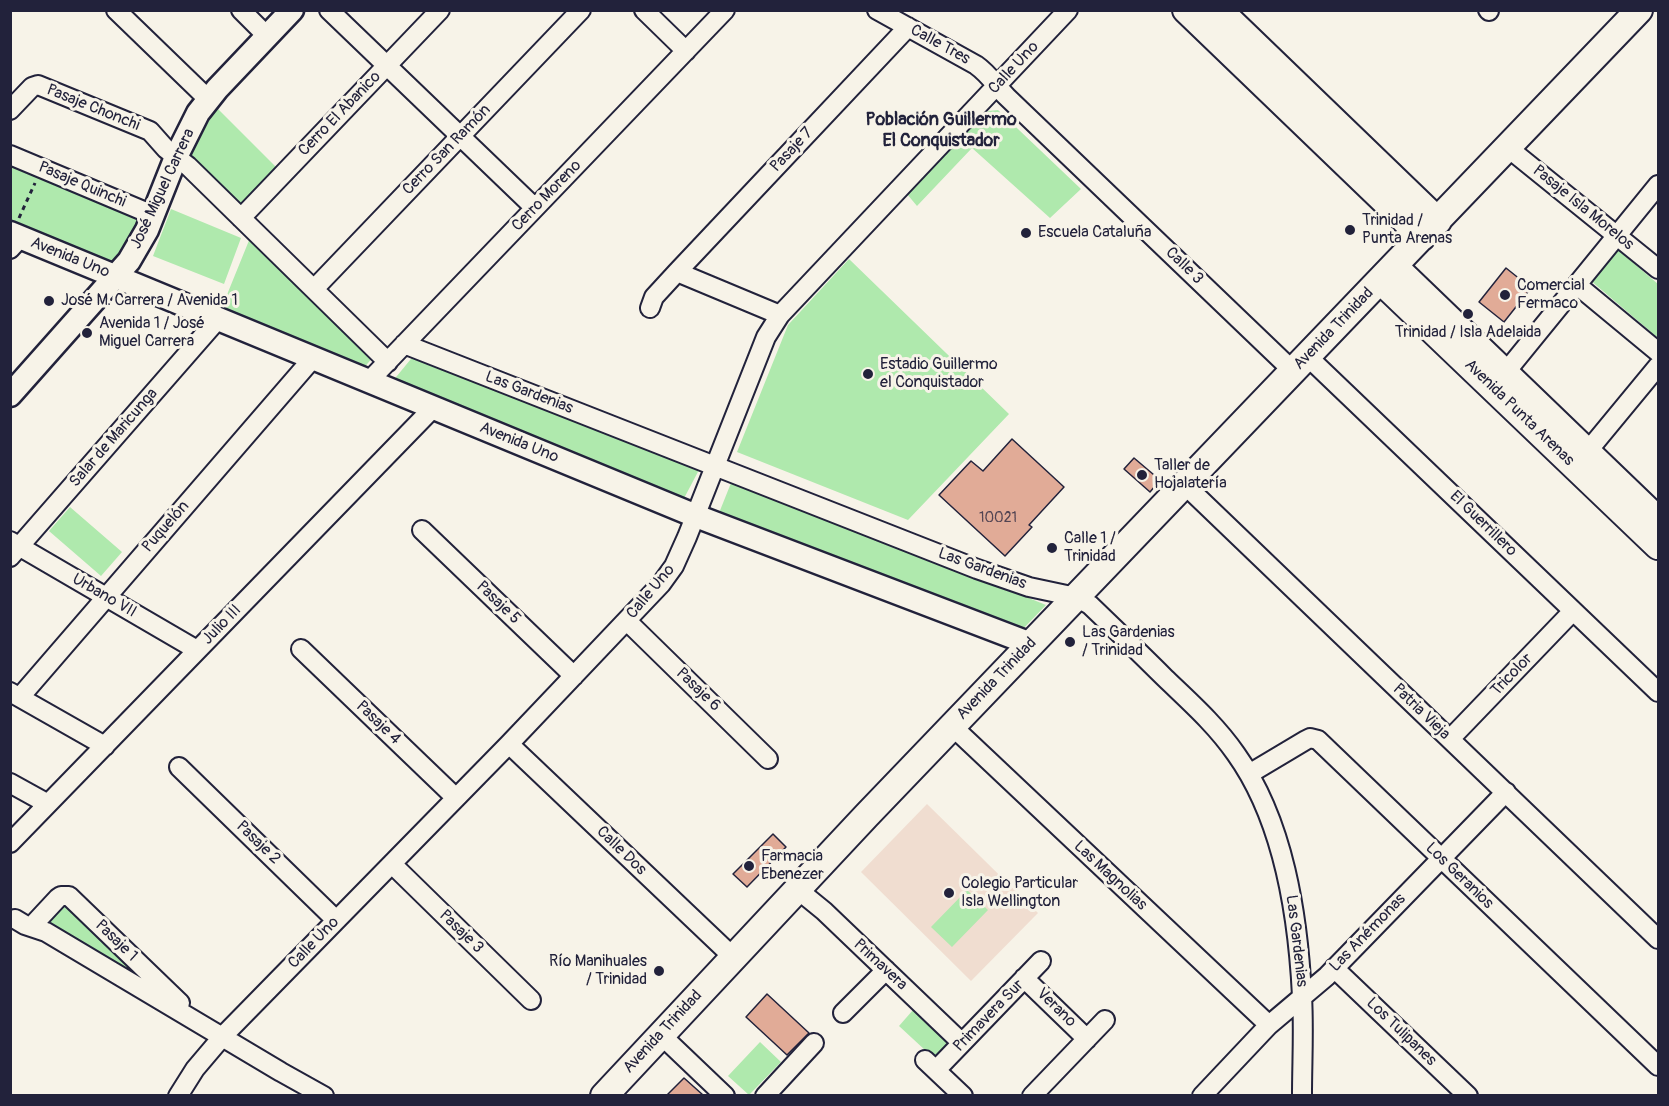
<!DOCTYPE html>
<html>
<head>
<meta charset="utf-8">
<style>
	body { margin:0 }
	#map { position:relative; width:1669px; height:1106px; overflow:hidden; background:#f7f3e8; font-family:Pangolin,sans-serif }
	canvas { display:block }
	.frame { position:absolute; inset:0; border:12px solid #22223b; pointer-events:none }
</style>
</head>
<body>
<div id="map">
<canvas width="1669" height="1106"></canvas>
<div class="frame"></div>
</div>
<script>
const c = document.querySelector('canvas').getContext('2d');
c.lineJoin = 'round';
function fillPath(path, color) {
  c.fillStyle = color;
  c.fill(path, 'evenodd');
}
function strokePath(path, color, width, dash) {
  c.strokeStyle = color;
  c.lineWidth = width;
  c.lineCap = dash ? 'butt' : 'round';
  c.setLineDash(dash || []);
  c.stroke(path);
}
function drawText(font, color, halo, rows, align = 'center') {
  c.font = font + ' Pangolin,sans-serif';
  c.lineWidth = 6;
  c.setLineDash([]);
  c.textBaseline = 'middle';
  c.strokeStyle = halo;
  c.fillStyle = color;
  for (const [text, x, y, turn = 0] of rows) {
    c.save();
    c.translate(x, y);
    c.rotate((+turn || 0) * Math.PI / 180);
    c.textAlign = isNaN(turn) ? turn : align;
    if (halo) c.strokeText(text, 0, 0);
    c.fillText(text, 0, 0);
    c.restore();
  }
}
fillPath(new Path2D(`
	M927 804 1038 913 971 981 861 872Z`), '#f0ddd0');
fillPath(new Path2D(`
	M216 107 280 171 239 208 190 157Z
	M998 110 1081 189 1050 218 972 148 917 206 907 194 988 111Z
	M10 159 141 214 114 264 11 220Z
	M171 209 241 238 224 284 153 256Z
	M250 238 374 356 362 370 222 307Z
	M1617 249 1658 284V338L1590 280Z
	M849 259 1009 414 908 520 737 452 788 325Z
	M415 354 700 468 681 504 392 382Z
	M733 478 1046 605 1020 632 717 518Z
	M70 507 122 552 101 576 49 531Z
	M967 890 988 910 952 947 931 927Z
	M69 902 148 975 142 982 43 923Z
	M913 1010 953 1047 939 1063 899 1026Z
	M760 1042 781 1062 749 1095 728 1076Z`), '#afe9ad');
const building = new Path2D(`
	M1506 268 1531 288 1504 322 1479 302Z
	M1012 439 1064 487 1029 525 1032 527 1005 556 939 495 971 461 983 471Z
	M1134 458 1160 480 1150 492 1124 469Z
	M773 834 786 847 747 887 733 874Z
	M767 994 809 1033 787 1055 746 1017Z
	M684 1078 703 1095H667Z`);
fillPath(building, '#e1ab97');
strokePath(building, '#22223b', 1.5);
const minor = new Path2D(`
	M116 10 208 99
	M241 10 267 36
	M329 10 535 208
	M644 10 686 51
	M877 10 976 65C989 74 996 86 1007 97L1293 371
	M1488 10 1489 11
	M10 110 32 87 38 85 150 131 166 149 188 166 388 362
	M1507 147 1658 269
	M10 155 153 215
	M241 218 440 10
	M10 249 21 237
	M677 272 780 315
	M1577 285 1658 352
	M314 289 581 10
	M650 308 654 297 677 272 908 27
	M404 344 977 569 1029 587 1076 597 1090 605C1115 629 1140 653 1165 678 1190 702 1216 725 1236 754 1284 821 1298 915 1302 996 1304 1029 1302 1062 1302 1096
	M1307 356 1658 692
	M1505 373 1658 185
	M369 381 725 10
	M1587 452 1658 366
	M1184 484 1658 939
	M422 530 574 676
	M10 541 197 650
	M10 557 218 319
	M627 621 768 759
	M301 649 456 798
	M10 692 105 746
	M20 697 313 358
	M952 726 1269 1025
	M1450 739 1573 611
	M509 744 733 957
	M179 767 336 920
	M1249 774 1306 740 1310 738 1318 740 1658 1066
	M10 783 48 804
	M10 843 433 408
	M392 864 531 1000
	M797 889 824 911 962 1043
	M15 919 25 925 46 932 281 1072 324 1096
	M31 927 58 898 61 896H69L180 1003
	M1334 968 1468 1096
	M1024 978 1087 1039
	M843 1013 886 970
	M660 1034 725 1096
	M925 1060 963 1096
	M936 1070 1041 961
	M178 1096 195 1069 223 1036 509 744 661 584 674 566 687 537 766 337 780 315 1068 10
	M765 1096 814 1043
	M1032 1096 1105 1020
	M1202 1096 1269 1025 1327 976 1506 792`);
const tertiary = new Path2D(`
	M10 233 696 516 1031 644
	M10 395 129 261 147 230 176 157 198 113 217 89 292 10`);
const secondary = new Path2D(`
	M1186 10 1422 237
	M1219 10 1438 221
	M1394 266 1658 520
	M1380 280 1658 546
	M604 1096 867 815 1639 10`);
strokePath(minor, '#22223b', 22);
strokePath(tertiary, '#22223b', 27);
strokePath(secondary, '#22223b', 30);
strokePath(new Path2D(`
	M19 218 35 183`), '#22223b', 3, [4.5, 4.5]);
strokePath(minor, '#f7f3e8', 18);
strokePath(tertiary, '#f7f3e8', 22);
strokePath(secondary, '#f7f3e8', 26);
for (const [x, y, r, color] of [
	[1350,230,6,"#22223b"],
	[1026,233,6,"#22223b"],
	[1505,295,6,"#22223b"],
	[49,301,6,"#22223b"],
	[1468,314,6,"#22223b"],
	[87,333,6,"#22223b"],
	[868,374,6,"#22223b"],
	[1142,475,6,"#22223b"],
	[1052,548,6,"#22223b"],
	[1070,642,6,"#22223b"],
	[749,866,6,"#22223b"],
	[949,893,6,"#22223b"],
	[659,971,6,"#22223b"]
]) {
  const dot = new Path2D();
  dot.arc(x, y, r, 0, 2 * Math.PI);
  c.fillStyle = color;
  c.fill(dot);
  strokePath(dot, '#f7f3e8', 2);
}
drawText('14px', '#524452', null, [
	["10021",998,518]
]);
drawText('16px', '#22223b', '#f7f3e8', [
	["Calle Tres",940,45,29],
	["Calle Uno",1014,68,-47],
	["Pasaje Chonchi",93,108,22],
	["Cerro El Abanico",340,114,-46],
	["Cerro San Ramón",447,150,-46],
	["Pasaje 7",792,150,-47],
	["Pasaje Quinchi",82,185,23],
	["José Miguel Carrera",163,189,-65],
	["Cerro Moreno",547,196,-46],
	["Pasaje Isla Morelos",1583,208,39],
	["Avenida Uno",70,258,22],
	["Calle 3",1184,266,44],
	["Avenida Trinidad",1334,329,-46],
	["Las Gardenias",529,393,21],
	["Avenida Punta Arenas",1519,413,44],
	["Salar de Maricunga",114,438,-49],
	["Avenida Uno",519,443,22],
	["El Guerrillero",1483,524,44],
	["Puquelón",166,527,-49],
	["Las Gardenias",982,569,20],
	["Calle Uno",651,592,-50],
	["Urbano VII",104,596,30],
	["Pasaje 5",498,603,44],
	["Julio III",222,625,-46],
	["Tricolor",1512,675,-46],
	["Avenida Trinidad",997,679,-46],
	["Pasaje 6",698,690,44],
	["Patria Vieja",1421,712,44],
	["Pasaje 4",378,723,44],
	["Pasaje 2",258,843,44],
	["Calle Dos",621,851,44],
	["Las Magnolias",1110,876,43],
	["Los Geranios",1459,876,44],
	["Pasaje 3",461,932,44],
	["Las Anémonas",1368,933,-46],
	["Pasaje 1",116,941,44],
	["Las Gardenias",1296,941,83],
	["Calle Uno",314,943,-46],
	["Primavera",880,965,43],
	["Verano",1056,1008,44],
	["Primavera Sur",989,1016,-46],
	["Avenida Trinidad",663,1032,-47],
	["Los Tulipanes",1401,1032,44]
]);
drawText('16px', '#22223b', '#f7f3e8', [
	["Trinidad /",1362,221],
	["Punta Arenas",1362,239],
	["Escuela Cataluña",1038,233],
	["Comercial",1517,286],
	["Fermaco",1517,304],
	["José M. Carrera / Avenida 1",61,301],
	["Avenida 1 / José",99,324],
	["Miguel Carrera",99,342],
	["Trinidad / Isla Adelaida",1468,333,"center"],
	["Estadio Guillermo",880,365],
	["el Conquistador",880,383],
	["Taller de",1154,466],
	["Hojalatería",1154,484],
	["Calle 1 /",1064,539],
	["Trinidad",1064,557],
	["Las Gardenias",1082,633],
	["/ Trinidad",1082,651],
	["Farmacia",761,857],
	["Ebenezer",761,875],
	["Colegio Particular",961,884],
	["Isla Wellington",961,902],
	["Río Manihuales",647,962,"right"],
	["/ Trinidad",647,980,"right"]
], 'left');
drawText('bold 18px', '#22223b', '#f7f3e8', [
	["Población Guillermo",941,120],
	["El Conquistador",941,141]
]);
</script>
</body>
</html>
